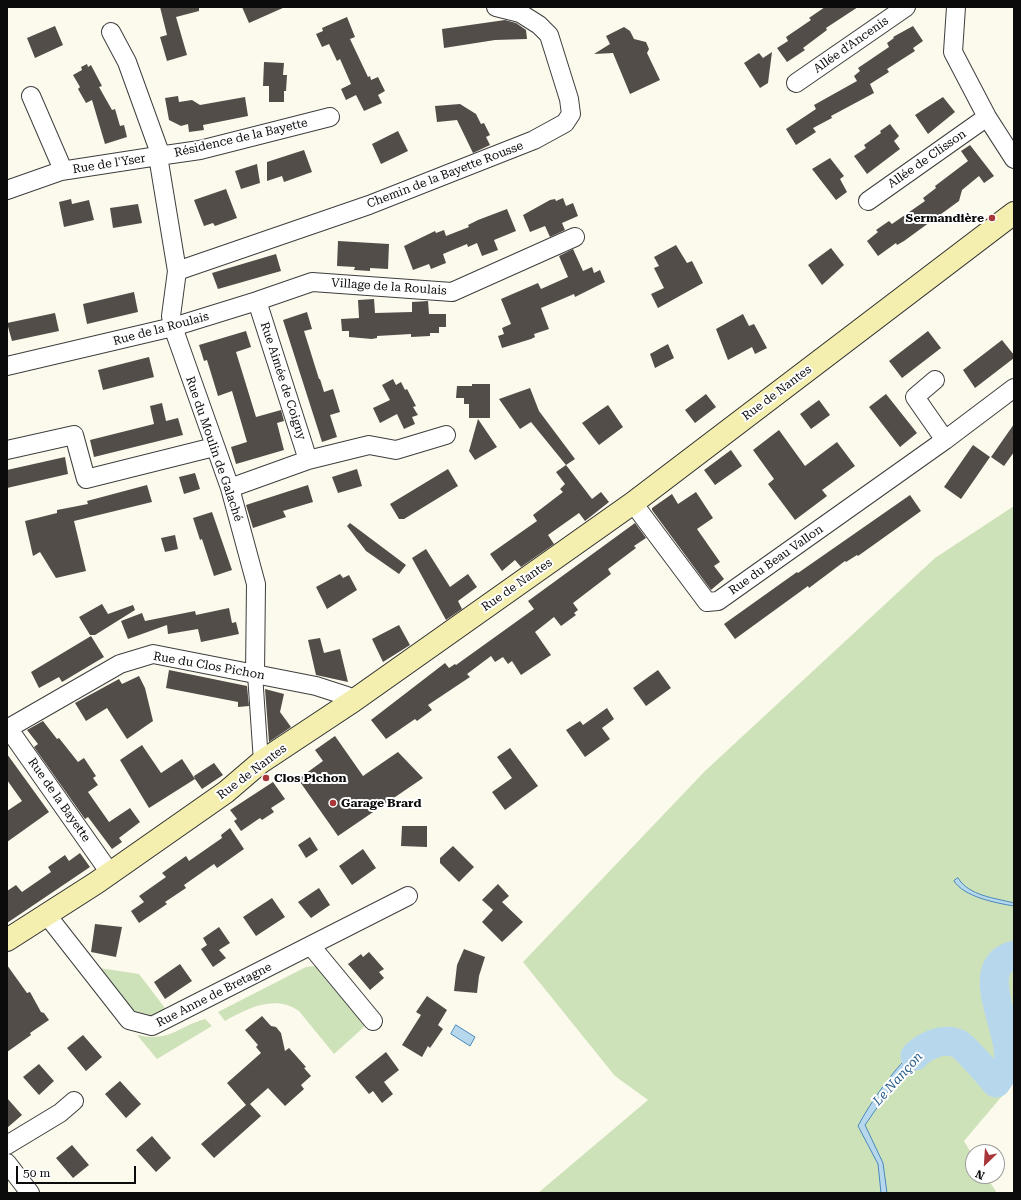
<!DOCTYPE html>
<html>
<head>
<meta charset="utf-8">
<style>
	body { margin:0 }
	#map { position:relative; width:1021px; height:1200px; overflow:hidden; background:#fcfaec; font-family:"Roboto Serif",serif }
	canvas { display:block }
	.frame { position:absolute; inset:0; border:8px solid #0b0b0b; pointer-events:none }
	.north { position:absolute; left:965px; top:1144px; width:40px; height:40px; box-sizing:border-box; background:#fff; border:1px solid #9d9d9d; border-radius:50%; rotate:205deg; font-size:11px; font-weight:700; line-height:16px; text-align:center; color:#0b0b0b }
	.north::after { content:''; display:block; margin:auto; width:14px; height:18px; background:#a73739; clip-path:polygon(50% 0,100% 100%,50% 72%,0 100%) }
	.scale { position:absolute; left:16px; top:1166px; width:120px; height:18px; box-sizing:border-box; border:2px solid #0b0b0b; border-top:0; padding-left:5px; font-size:12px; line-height:14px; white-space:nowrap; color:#0b0b0b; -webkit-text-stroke:3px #fff; paint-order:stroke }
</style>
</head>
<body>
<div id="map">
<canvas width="1021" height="1200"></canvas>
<div class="frame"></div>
<div class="north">N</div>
<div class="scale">50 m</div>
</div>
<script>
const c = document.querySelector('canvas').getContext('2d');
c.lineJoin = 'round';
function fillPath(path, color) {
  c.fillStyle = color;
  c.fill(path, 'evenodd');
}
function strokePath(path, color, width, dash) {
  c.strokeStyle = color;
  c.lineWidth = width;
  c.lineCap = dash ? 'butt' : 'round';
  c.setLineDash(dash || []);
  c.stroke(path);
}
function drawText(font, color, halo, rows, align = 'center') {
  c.font = font + ' "Roboto Serif",serif';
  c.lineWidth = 4;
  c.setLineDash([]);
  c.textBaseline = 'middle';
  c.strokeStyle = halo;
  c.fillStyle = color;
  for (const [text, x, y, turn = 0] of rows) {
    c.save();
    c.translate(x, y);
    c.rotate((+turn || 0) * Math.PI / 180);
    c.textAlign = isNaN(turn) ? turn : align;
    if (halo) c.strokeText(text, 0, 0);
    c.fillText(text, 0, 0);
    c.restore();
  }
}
fillPath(new Path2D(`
	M1014 506V1082L964 1141 973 1156V1176H986L997 1193H538L648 1100 615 1076 523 962 705 771 935 558Z
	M315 966 319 968 364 1019V1027L334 1054 299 1011C276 994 247 1008 225 1021L218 1012 306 967Z
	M93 967 139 974 168 1012 154 1018 136 1015Z
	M205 1019 212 1026 157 1059 137 1035C171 1042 177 1027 205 1019Z`), '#cee2ba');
const water = new Path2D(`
	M958 878C969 896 995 898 1014 903V906C996 903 964 897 954 881Z
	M1014 950V956C1002 958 995 977 996 989 998 1005 1008 1034 1014 1049 1014 1062 1008 1074 1000 1085L960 1043C953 1042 945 1041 938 1043 916 1049 879 1105 865 1125L883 1163 887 1193H881L878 1164 858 1126C872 1099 924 1020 959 1033 977 1040 986 1060 998 1072L1010 1052C1000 1026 973 984 998 959 1003 954 1007 951 1014 950Z
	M456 1025 475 1037 470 1046 451 1034Z`);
fillPath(water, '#b7d7ed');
strokePath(water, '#4889ba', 1);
strokePath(new Path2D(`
	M915 1056C925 1045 944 1037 959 1044 966 1048 989 1075 996 1083 1001 1076 1006 1070 1008 1061 1014 1032 970 967 1014 955`), '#b7d7ed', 29);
fillPath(new Path2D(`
	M160 7H199V11L176 17 187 55 167 61 160 37 167 35Z
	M242 7H285L249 23Z
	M825 7H858L826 28 827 30 803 48 805 50 787 62 777 48 788 41 786 37 811 20 809 18Z
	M347 17 355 37 350 39 368 77 370 76 371 80 378 77 385 91 378 95 382 103 364 111 356 95 346 100 341 89 351 84 340 59 337 61 329 44 322 47 316 34 323 31 322 28Z
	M505 20 516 23 526 30 527 39 495 40 444 48 442 29Z
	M55 26 63 45 35 58 27 38Z
	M913 26 923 41 913 48 915 51 887 69 889 72 870 84 874 93 831 116 832 118 813 128 816 132 796 145 786 129 816 109 814 105 857 81 854 76 860 71 858 68 889 47 887 43 894 38 893 37Z
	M624 27 630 31 634 39 646 42 649 49 647 53 660 80 630 94 613 53 594 54 610 44 606 36Z
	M772 52 768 83 760 88 744 63 759 53 763 58Z
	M264 62 284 63 283 75H287L286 91H284V102H269V86H263Z
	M87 64 88 67 91 65 102 86 99 87 112 110 115 109 120 126 124 125 127 137 105 144 92 100 86 103 78 89 80 87 73 75 82 70 81 67Z
	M178 96 179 102 192 100 200 105 245 97 248 116 203 125 204 130 189 132 188 124 181 126 169 120 165 98Z
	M943 97 955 112 928 134 915 115Z
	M460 104 476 114 481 124 484 123 490 135 486 137 490 145 473 153 457 120 437 122 435 106Z
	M890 124 899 136 894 141 900 149 867 174 854 156 866 148 864 145 881 133 880 131Z
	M398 131 408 151 381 164 372 144Z
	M970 145 994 176 984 183 979 176 962 190 959 201 904 241 897 245 896 243 878 256 867 241 878 232 876 230 889 221 892 224 925 201 923 198 936 188 935 186 968 161 961 151Z
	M304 150 312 172 284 182 282 176 267 181V162Z
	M830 158 844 176 840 179 847 192 836 200 812 169Z
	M257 164 260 183 241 189 235 171Z
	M226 189 237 218 215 226 213 223 204 226 194 200Z
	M563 198 566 206 573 203 578 216 562 223 565 230 550 237 545 226 530 232 523 215 550 200 555 199 556 201Z
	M71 199 72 204 89 200 94 220 64 227 59 202Z
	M138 204 142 223 113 228 110 208Z
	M507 209 516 231 494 240 498 250 482 256 477 243 468 247 467 244 443 254 446 263 431 269 429 264 413 270 404 246 435 231 436 233 444 230 446 236 469 227 468 225 478 220Z
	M338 241 389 244 388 269 370 268V271L354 270 355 267 337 266Z
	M676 245 687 263 692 261 703 283 658 308 651 294 664 288 654 268 659 266 654 257Z
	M831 248 844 265 822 285 808 265Z
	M573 249 583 271 592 267 594 273 600 270 605 282 575 297 574 294 541 308 549 329 534 334 535 337 531 339 502 348 498 336 504 334 502 328 511 324 501 299 538 283 541 289 568 277 559 256Z
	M276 254 281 271 218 289 212 273Z
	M134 292 138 312 87 324 83 304Z
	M374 299 375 313 412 312V302L428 301 429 314H446V327H439V333H430V336L411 337V334L377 336V338L372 339 349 337V331H342L341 319 359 318 358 300Z
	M307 312 312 329 304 331 319 379H320L324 392 333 389 340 412 330 415 337 437 322 442 283 320Z
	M55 313 59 331 12 341 7 323Z
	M743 314 749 326 754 324 767 348 755 354 752 347 728 360 716 329Z
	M246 331 251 347 236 352 256 417 281 410 284 421 277 423 284 450 236 464 231 447 247 442 232 391 218 396 207 360 204 361 199 345Z
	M928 331 941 348 902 378 889 361Z
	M1002 340 1014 355V358L975 388 963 370Z
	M668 344 674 358 655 368 650 354Z
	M149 357 154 377 103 390 98 370Z
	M393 379 396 385 401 382 405 390 407 389 416 406 413 407 418 415 412 417 415 424 404 429 397 414 380 423 373 408 390 400 382 385Z
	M472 384H490V418H469V404H464V398H456L457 386H472Z
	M530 388 539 411 575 459 566 465 592 499 601 492 609 502 585 521 579 513 548 535 554 544 521 567 515 560 502 571 490 554 537 521 533 515 563 492 560 489 565 484 556 472 566 465 531 422 520 429 499 399Z
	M706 394 716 407 695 423 685 410Z
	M886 394 917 433 900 447 869 407Z
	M819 400 830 415 811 429 800 414Z
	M162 403 166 421 178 418 183 435 94 457 90 440 154 424 150 406Z
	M608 405 623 427 599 445 582 423Z
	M478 419 497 447 475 460 469 451Z
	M1014 424V452L1004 466 991 457Z
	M779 430 805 466 837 442 855 466 822 490 827 496 795 520 768 484 774 479 753 450Z
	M973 445 990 457 961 499 944 487Z
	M731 450 742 466 715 485 704 470Z
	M65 457 68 474 7 488V470Z
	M357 469 362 486 338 493 332 477Z
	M448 469 458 486 404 519H399L390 504Z
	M195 473 200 489 184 494 179 477Z
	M147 485 152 502 74 521 86 571 56 578 40 552 33 556 25 521 57 513V510L88 504 87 501Z
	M308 485 313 502 283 511 286 517 253 528 246 505Z
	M696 492 713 518 697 529 720 562 714 566 724 579 711 590 652 510V508L672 494 678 504Z
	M910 495 921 511 858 556 857 555 846 562 845 561 809 588 808 586 735 639 724 624 797 572 798 573Z
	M212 512 232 570 214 576 202 539 200 540 193 518Z
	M350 523 406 565 399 574 366 551 347 526Z
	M635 523 646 538 634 546 636 548 608 569 611 574 573 603 578 610 574 613 576 615 561 626 554 617 535 632 551 655 521 675 512 661 508 664 503 657 495 662 491 656 467 674 470 677 428 705 432 710 417 721 415 719 386 739 371 720 445 663 449 668 455 664 456 665 534 609 528 601Z
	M175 535 178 549 165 552 161 538Z
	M426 549 450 587 468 574 477 587 458 601 462 609 446 620 412 558Z
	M340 574 343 578 349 575 357 590 327 609 316 587Z
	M102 604 108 614 133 605 135 610 95 635H90L79 617Z
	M229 608 232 623 236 622 239 634 201 642 198 629 168 634 167 625 128 639 121 621 142 613 145 621 195 611 196 615Z
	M399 625 410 645 383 662 372 639Z
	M91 636 104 657 62 682 59 677 39 688 31 672Z
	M320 638 324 653 340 649 348 682 316 675 308 640Z
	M169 670 247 686 249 706 238 707V702L166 688Z
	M658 670 671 688 646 706 633 688Z
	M139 676 145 688 153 721 127 739 107 708 86 721 75 703 119 679 122 684Z
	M265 689 284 694 280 712 291 727 269 742Z
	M607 708 614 719 602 728 610 739 585 757 566 730 580 721 583 725Z
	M43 721 57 739 59 738 78 762 84 758 96 776 93 778 98 785 88 792 109 822 130 808 140 822 119 838 122 842 112 849 88 817 85 819 34 747 38 744 27 730Z
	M335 736 363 776 398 752 423 778 338 836 298 779 323 761 315 750Z
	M142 745 161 773 182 759 195 779 194 776 214 763 223 775 202 789 195 779 149 808 120 760Z
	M510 748 538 786 505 810 492 792 512 778 497 757Z
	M7 754 49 812 7 842V811L22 801 7 780Z
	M273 782 285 799 271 808 274 812 262 820 260 818 241 831 234 821 237 819 230 810Z
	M402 826H427V847L401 846Z
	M230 828 244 849 217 868 214 864 184 885 186 888 165 902 167 904 139 923 131 911 144 902 139 896 166 877 162 873 186 856 189 861 222 838 221 835Z
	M310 837 318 850 306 858 298 845Z
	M453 846 474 867 459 882 440 863V858Z
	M363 849 376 868 352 885 339 866Z
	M80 853 90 867 7 923V891L16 885 22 892 51 872 48 867 65 855 69 861Z
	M498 884 509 896 502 902 523 922 502 942 482 922 493 910 482 900Z
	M319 888 330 905 311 918 298 902Z
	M272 898 285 917 256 936 243 917Z
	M95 924 122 927 116 957 91 952Z
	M219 927 230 943 219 950 226 958 213 967 201 949 207 945 203 938Z
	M464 949 485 957 479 976 477 993 454 991 457 965Z
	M369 952 384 969 379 972 384 978 370 990 348 964 361 954 363 957Z
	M180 964 192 981 165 999 154 982Z
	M7 965 27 993 30 992 41 1012 44 1013 49 1020 30 1033 31 1035 7 1052Z
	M427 996 447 1010 438 1025 443 1029 430 1048 428 1046 422 1057 402 1045 421 1015 416 1012Z
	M262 1016 271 1026 276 1027 281 1033 285 1051 289 1048 306 1067 304 1068 311 1076 301 1085 304 1089 285 1106 268 1088 250 1104 261 1116 214 1158 201 1144 246 1105 227 1083 261 1053 256 1047 258 1045 245 1030Z
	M83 1035 102 1057 86 1071 67 1048Z
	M386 1052 399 1070 384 1082 393 1094 382 1103 373 1091 369 1094 355 1077Z
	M39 1064 54 1081 39 1095 23 1077Z
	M120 1081 141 1104 126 1118 105 1094Z
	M7 1098 22 1115 7 1128Z
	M152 1136 171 1158 156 1172 136 1150Z
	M72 1145 89 1165 73 1178 56 1158Z`), '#524d49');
const pedestrian = new Path2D(`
	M255 674 261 762`);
const minor = new Path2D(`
	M956 7 953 52 987 117 1014 159
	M111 32 127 62 161 156
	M796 83 906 7
	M31 96 60 163 61 171
	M7 190 61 171 158 156
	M868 201 987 117
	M177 271 369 205 534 140 565 123 571 114 569 99 549 35 539 25 520 13 496 7
	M257 301 308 460
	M7 366 173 327 257 301 312 282 452 292 575 237
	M935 380 915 397 945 440
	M7 450 74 435 86 479 214 447
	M230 488 308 460 369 445 396 450 446 435
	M633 503 707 602 718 601 945 440 1014 388
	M255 674 256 584 230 488 173 327 171 316 177 271 158 156 200 150 330 117
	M8 728 110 873
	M7 729 120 664 153 654 316 686 347 696 353 701
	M46 914 129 1020 152 1026 408 896
	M311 946 373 1021
	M7 1145 60 1113 74 1101
	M7 1163 30 1193`);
const secondary = new Path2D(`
	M7 940 96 883 226 792 261 762 353 701 633 503 1014 213`);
strokePath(pedestrian, '#3e3e3e', 16);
strokePath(minor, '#3e3e3e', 20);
strokePath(secondary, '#2d2d2d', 24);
strokePath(pedestrian, '#fff', 14);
strokePath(minor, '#fff', 18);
strokePath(secondary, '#f4eeaf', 22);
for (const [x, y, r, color] of [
	[992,218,4,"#a73739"],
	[266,778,4,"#a73739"],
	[333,803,4,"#a73739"]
]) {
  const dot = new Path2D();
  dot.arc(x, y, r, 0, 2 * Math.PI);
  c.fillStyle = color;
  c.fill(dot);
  strokePath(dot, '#fff', 1.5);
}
drawText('12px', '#0b0b0b', '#fff', [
	["Allée d'Ancenis",851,45,-35],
	["Résidence de la Bayette",241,138,-13],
	["Allée de Clisson",927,159,-35],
	["Rue de l'Yser",109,164,-9],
	["Chemin de la Bayette Rousse",445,175,-21],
	["Village de la Roulais",389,287,4],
	["Rue de la Roulais",161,329,-15],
	["Rue Aimée de Coigny",283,381,72],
	["Rue de Nantes",777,393,-37],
	["Rue du Moulin de Galaché",214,449,71],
	["Rue du Beau Vallon",776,560,-35],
	["Rue de Nantes",517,585,-35],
	["Rue du Clos Pichon",209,666,10],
	["Rue de Nantes",252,772,-37],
	["Rue de la Bayette",59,800,55],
	["Rue Anne de Bretagne",214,995,-27]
]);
drawText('bold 12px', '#0b0b0b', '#fff', [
	["Sermandière",984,218,"right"],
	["Clos Pichon",274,778],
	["Garage Brard",341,803]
], 'left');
drawText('italic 13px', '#265c8b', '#fff', [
	["Le Nançon",898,1079,-48]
]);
</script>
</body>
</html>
